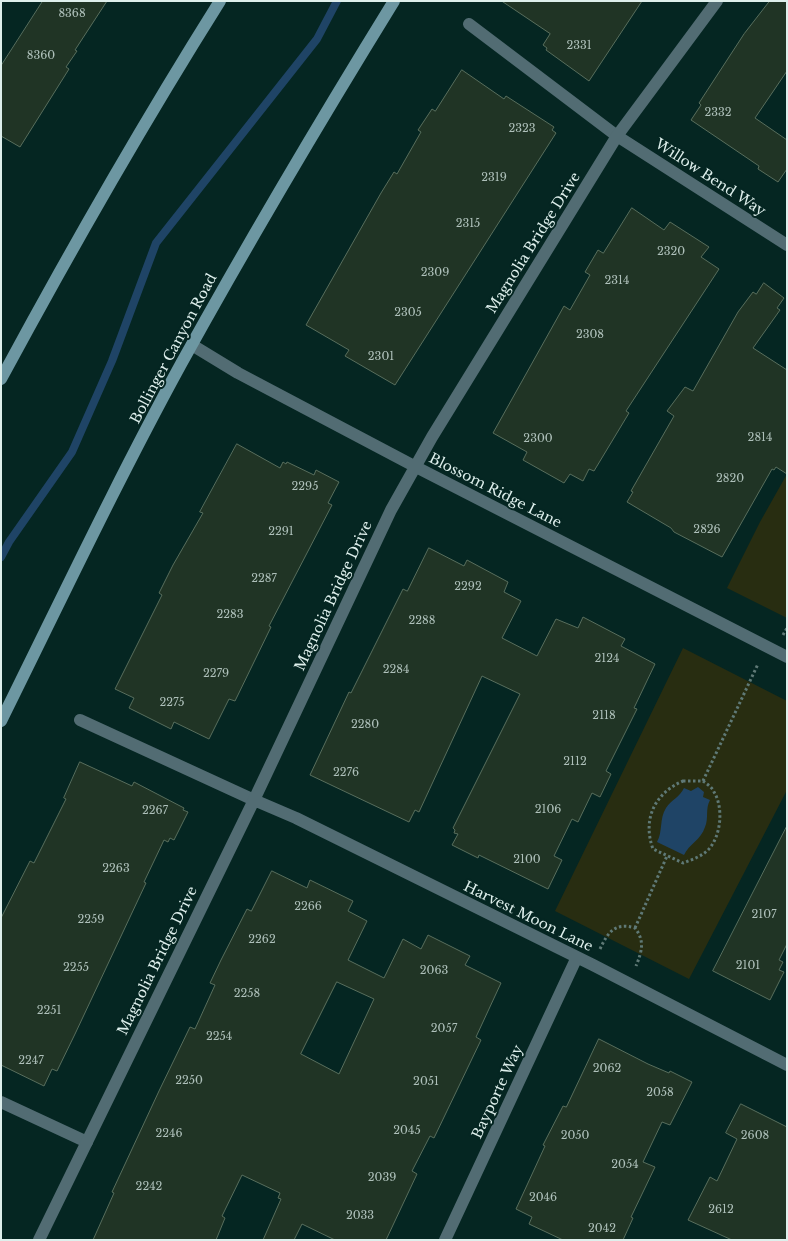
<!DOCTYPE html>
<html>
<head>
<meta charset="utf-8">
<style>
	body { margin:0 }
	#map { position:relative; width:788px; height:1241px; overflow:hidden; background:#052622; font-family:"Libre Baskerville",serif }
	canvas { display:block }
	.frame { position:absolute; inset:0; border:2px solid #deefec; pointer-events:none }
</style>
</head>
<body>
<div id="map">
<canvas width="788" height="1241"></canvas>
<div class="frame"></div>
</div>
<script>
const c = document.querySelector('canvas').getContext('2d');
c.lineJoin = 'round';
function fillPath(path, color) {
  c.fillStyle = color;
  c.fill(path, 'evenodd');
}
function strokePath(path, color, width, dash) {
  c.strokeStyle = color;
  c.lineWidth = width;
  c.lineCap = dash ? 'butt' : 'round';
  c.setLineDash(dash || []);
  c.stroke(path);
}
function drawText(font, color, halo, rows, align = 'center') {
  c.font = font + ' "Libre Baskerville",serif';
  c.lineWidth = 4;
  c.setLineDash([]);
  c.textBaseline = 'middle';
  c.strokeStyle = halo;
  c.fillStyle = color;
  for (const [text, x, y, turn = 0] of rows) {
    c.save();
    c.translate(x, y);
    c.rotate((+turn || 0) * Math.PI / 180);
    c.textAlign = isNaN(turn) ? turn : align;
    if (halo) c.strokeText(text, 0, 0);
    c.fillText(text, 0, 0);
    c.restore();
  }
}
fillPath(new Path2D(`
	M787 474V618L727 588 760 522Z
	M683 648 787 701V790L689 979 555 911Z`), '#282d11');
fillPath(new Path2D(`
	M698 787 704 792 703 797 710 800C705 809 709 818 705 827 701 840 689 844 684 855L657 842C663 832 659 819 666 808 671 800 680 797 684 788L691 791Z`), '#1f4466');
strokePath(new Path2D(`
	M1 557 9 542 72 452 112 361 156 243 317 39 337 1`), '#1f4466', 8);
const building = new Path2D(`
	M43 1H107L75 50 77 51 66 67 69 69 20 147 1 136V66Z
	M502 1H642L589 81 546 50 547 48 543 45 550 34Z
	M770 1H787V71L755 118 787 140V169L778 182 758 169 759 166 691 120 701 105 699 103 744 34Z
	M462 70 504 99 506 96 554 127 552 130 556 133 395 385 345 356 349 350 306 325 381 193 394 172 397 174 421 132 418 130 432 109 435 111Z
	M632 208 664 230 670 222 709 247 701 257 719 269 626 411 629 413 594 471 589 469 583 481 570 474 564 483 523 460 527 452 493 433 564 306 570 310 590 275 585 272 598 250 603 253Z
	M764 283 784 298 777 308 780 310 753 348 787 370V474L776 467 774 470 772 469 722 557 674 532 671 528 627 502 633 492 631 491 674 416 667 411 685 387 693 391 738 312 753 292 756 294Z
	M237 444 280 468 283 462 286 464 287 462 314 475 316 470 339 482 328 503 332 505 269 626 271 627 235 701 229 699 209 739 174 722 171 729 129 708 134 698 115 689 162 595 159 593 173 565 203 513 200 512Z
	M429 548 464 566 467 560 508 582 504 592 521 601 502 638 537 656 556 619 578 628 583 617 625 639 621 646 655 664 634 708 637 709 606 771 611 774 600 797 592 793 578 822 572 819 554 856 562 860 548 889 479 855 478 858 452 845 458 834 454 833 455 830 453 828 520 694 482 676 419 812 415 810 409 822 310 775 349 692 351 693 403 589 407 591Z
	M80 762 132 786 134 782 184 808 183 810 188 812 174 840 170 838 168 842 164 840 144 882 146 883 75 1034 57 1071 52 1069 44 1086 1 1065V918L30 861 34 863 66 799 64 798Z
	M787 826V944L779 960 783 962 779 970 784 972 770 1000 713 971Z
	M272 871 307 888 310 880 353 901 348 911 367 921 348 960 384 978 403 939 421 949 428 935 470 956 465 965 501 983 476 1037 481 1040 434 1138 430 1136 412 1171 417 1174 386 1240H335L302 1224 294 1240H263L281 1199 278 1198 280 1193 242 1175 222 1216 225 1218 216 1240H93L114 1193 112 1192 159 1091 190 1027 195 1029 215 985 210 983 221 960 247 909 251 911ZM337 982 374 999 339 1074 301 1054Z
	M599 1039 648 1064 669 1073 670 1071 692 1082 670 1125 662 1122 643 1162 655 1167 631 1217 633 1218 623 1240H563L529 1224 532 1217 516 1209 545 1146 543 1145 561 1110 563 1106 566 1107Z
	M741 1104 787 1127V1240H732L688 1220 710 1177 717 1181 737 1139 726 1133Z`);
fillPath(building, '#203425');
strokePath(building, '#586e5d', 1);
strokePath(new Path2D(`
	M783 635 787 628
	M683 781H703C707 784 712 787 714 792 724 808 721 838 707 851 700 857 691 860 683 863L653 849C642 819 655 793 683 781Z
	M703 781 758 664
	M635 928 667 856
	M600 949C608 932 615 922 635 928 645 941 642 951 636 966`), '#5f7976', 3, [2.5, 2.5]);
strokePath(new Path2D(`
	M469 24 617 136
	M80 720 254 800
	M1 1102 87 1142`), '#526c73', 12);
strokePath(new Path2D(`
	M617 136 787 245
	M192 345 238 373 416 467 787 657
	M254 800 296 818 593 965 787 1065
	M39 1240 254 800 391 510 432 437 617 136 717 1
	M445 1240 577 957`), '#526c73', 12);
strokePath(new Path2D(`
	M1 379C70 251 142 125 220 1
	M1 721C60 602 117 481 181 364 249 241 320 121 394 1`), '#6d97a2', 12);
drawText('11px', '#aec0ba', null, [
	["8368",72,14],
	["2331",579,46],
	["8360",41,56],
	["2332",718,113],
	["2323",522,129],
	["2319",494,178],
	["2315",468,224],
	["2320",671,252],
	["2309",435,273],
	["2314",617,281],
	["2305",408,313],
	["2308",590,335],
	["2301",381,357],
	["2814",760,438],
	["2300",538,439],
	["2820",730,479],
	["2295",305,487],
	["2826",707,530],
	["2291",281,532],
	["2287",264,579],
	["2292",468,587],
	["2283",230,615],
	["2288",422,621],
	["2124",607,659],
	["2284",396,670],
	["2279",216,674],
	["2275",172,703],
	["2118",604,716],
	["2280",365,725],
	["2112",575,762],
	["2276",346,773],
	["2106",548,810],
	["2267",155,811],
	["2100",527,860],
	["2263",116,869],
	["2266",308,907],
	["2107",764,915],
	["2259",91,920],
	["2262",262,940],
	["2101",748,966],
	["2255",76,968],
	["2063",434,971],
	["2258",247,994],
	["2251",49,1011],
	["2057",444,1029],
	["2254",219,1037],
	["2247",31,1061],
	["2062",607,1069],
	["2250",189,1081],
	["2051",426,1082],
	["2058",660,1093],
	["2045",407,1131],
	["2246",169,1134],
	["2050",575,1136],
	["2608",755,1136],
	["2054",625,1165],
	["2039",382,1178],
	["2242",149,1187],
	["2046",543,1198],
	["2612",721,1210],
	["2033",360,1216],
	["2042",602,1229]
]);
drawText('14px', '#deefec', '#052622', [
	["Willow Bend Way",710,178,33],
	["Magnolia Bridge Drive",534,243,-58],
	["Bollinger Canyon Road",174,349,-62],
	["Blossom Ridge Lane",495,491,27],
	["Magnolia Bridge Drive",334,596,-65],
	["Harvest Moon Lane",528,917,26],
	["Magnolia Bridge Drive",158,961,-64],
	["Bayporte Way",498,1092,-65]
]);
</script>
</body>
</html>
